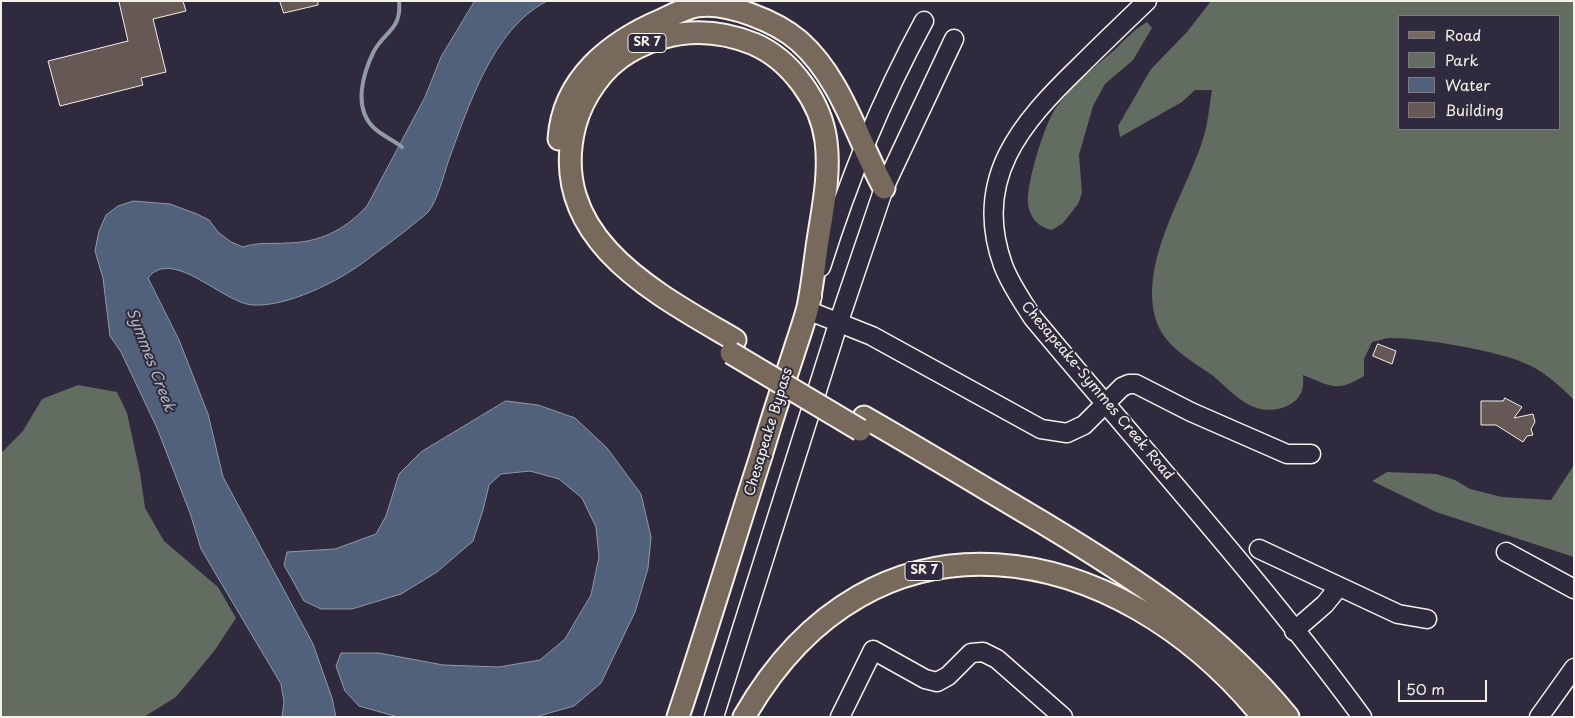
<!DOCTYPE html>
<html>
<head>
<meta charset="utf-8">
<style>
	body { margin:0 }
	#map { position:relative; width:1575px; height:718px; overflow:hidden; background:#2f2a3d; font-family:"Playpen Sans",sans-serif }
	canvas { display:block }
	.frame { position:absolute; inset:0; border:2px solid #f4f1e8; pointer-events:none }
	.legend { position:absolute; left:1398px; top:15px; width:162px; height:115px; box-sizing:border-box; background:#2f2a3d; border:1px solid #7e7a81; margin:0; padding:6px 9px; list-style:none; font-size:15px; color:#f4f1e8 }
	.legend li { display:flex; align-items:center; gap:10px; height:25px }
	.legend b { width:25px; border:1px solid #7e7a81 }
	.scale { position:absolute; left:1398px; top:680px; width:89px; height:22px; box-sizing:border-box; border:2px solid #f4f1e8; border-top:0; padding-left:6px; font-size:15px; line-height:18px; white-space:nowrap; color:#f4f1e8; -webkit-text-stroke:4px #2f2a3d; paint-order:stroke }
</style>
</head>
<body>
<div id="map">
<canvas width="1575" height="718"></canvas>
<div class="frame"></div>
<ul class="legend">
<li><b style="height:6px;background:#77695c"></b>Road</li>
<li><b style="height:14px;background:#636c60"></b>Park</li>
<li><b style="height:14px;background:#51607b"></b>Water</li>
<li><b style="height:14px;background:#665854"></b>Building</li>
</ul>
<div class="scale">50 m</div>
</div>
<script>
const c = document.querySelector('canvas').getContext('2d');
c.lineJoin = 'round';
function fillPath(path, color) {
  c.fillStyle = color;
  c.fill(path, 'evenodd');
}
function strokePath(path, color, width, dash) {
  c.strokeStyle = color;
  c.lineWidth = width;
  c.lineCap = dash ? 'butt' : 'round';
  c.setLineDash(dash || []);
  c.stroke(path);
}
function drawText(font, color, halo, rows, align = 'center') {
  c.font = font + ' "Playpen Sans",sans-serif';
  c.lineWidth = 4;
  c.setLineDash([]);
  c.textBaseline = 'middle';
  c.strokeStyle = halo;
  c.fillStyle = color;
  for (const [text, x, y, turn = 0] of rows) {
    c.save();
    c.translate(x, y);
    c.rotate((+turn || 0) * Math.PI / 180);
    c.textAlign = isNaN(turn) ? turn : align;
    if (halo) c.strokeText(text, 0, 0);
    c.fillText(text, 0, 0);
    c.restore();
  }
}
fillPath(new Path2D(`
	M1211 1H1574V400C1561 387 1546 373 1529 365 1501 351 1422 338 1390 338 1384 338 1378 341 1372 342L1364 359V376C1336 393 1331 386 1303 375 1303 379 1304 385 1302 390 1297 408 1270 414 1254 407 1241 403 1223 384 1212 375 1193 362 1165 346 1157 323 1137 265 1185 195 1202 142 1208 126 1209 107 1212 90H1195L1182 102 1120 137 1118 126 1151 69 1187 32ZM1559 16V129H1399V16Z
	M1147 22 1152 28 1133 60 1105 84 1093 106 1079 155 1082 193 1078 204 1063 223 1052 230C1039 227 1030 219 1028 204 1026 184 1044 126 1055 109 1071 86 1091 70 1112 52 1124 41 1133 30 1147 22Z
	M78 385 117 392 127 413 140 473 145 508 164 541 218 587 236 618 215 650 176 697 144 717H1V453L23 431 42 399Z
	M1574 465V557L1436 512 1372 481 1387 472 1436 474 1455 480 1470 489 1502 497 1551 500Z`), '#636c60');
const water = new Path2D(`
	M475 1H547C492 29 468 108 448 162 444 175 437 200 429 211 426 215 419 219 415 223 398 237 381 249 364 262 337 282 287 307 253 305 224 304 172 246 148 278L179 340 208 414 223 477 313 644 332 698 336 717H282L284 702 281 684 201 549 190 513 157 428 121 352 110 336 103 278 95 251 99 231 106 215 118 206 133 201 170 204 197 214 209 220 218 232 231 242 243 247C257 242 271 244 286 243 319 243 345 230 367 206L425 97 441 57Z
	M506 401 538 405 575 418 607 448 641 494 651 537 648 568 635 612 601 683 574 706 535 717H398L359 706 345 691 336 666 341 653H379L443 665 499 667 540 660 565 639 591 595 599 557 596 527 582 498 559 479 530 471 501 474 489 485 483 510 473 541 437 572 401 594 352 609H321L304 601 284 565 287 552 335 549 376 534 386 516 399 474 421 452Z`);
fillPath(water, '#51607b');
strokePath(water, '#929aa7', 1);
strokePath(new Path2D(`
	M399 1C402 29 385 31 374 51 363 73 353 107 373 127 381 135 393 140 402 147`), '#929aa7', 4);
const building = new Path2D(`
	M124 1H183L186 11 153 19 166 72 141 78 143 85 60 106 48 61 128 41 119 2Z
	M280 1H318V5L284 13Z
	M1378 344 1396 351 1392 364 1373 356Z
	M1505 398 1522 407 1514 418 1533 414 1535 422 1531 429 1533 435 1527 436 1523 442 1496 425H1481V401H1503Z`);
fillPath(building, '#665854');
strokePath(building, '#f4f1e8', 1);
const minor = new Path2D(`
	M1147 1C1124 23 1101 45 1079 67 1021 123 972 179 1003 265 1010 284 1022 301 1033 318 1143 450 1260 578 1362 717
	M821 267C849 179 880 102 924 21
	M812 297 807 310 872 336 1041 429 1067 433 1084 425 1122 387 1129 384H1136L1191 412 1287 454H1311
	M1259 549 1398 614 1427 619
	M1506 552 1574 589
	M1294 631 1325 604 1338 588
	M714 717 839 321 884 188 954 39
	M840 717 873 650 925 679 937 682 948 676 971 653 983 652 997 659 1063 717
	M1539 717 1574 668`);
const major = new Path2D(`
	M559 139C563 79 610 42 662 20 673 15 685 8 697 6 727 1 777 22 799 41 842 79 857 139 884 188
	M864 417C923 451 981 486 1040 521 1133 577 1218 631 1288 717
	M678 717C707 630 733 543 761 456 771 422 782 388 793 355 798 339 804 323 808 307 813 283 815 258 819 234 824 203 830 172 826 141 821 102 791 60 754 44 712 27 669 29 629 52 603 67 583 96 575 125 546 238 655 293 735 340
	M744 717C873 491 1117 537 1263 717`);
strokePath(minor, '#f4f1e8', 21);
strokePath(major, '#f4f1e8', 25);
strokePath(minor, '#2f2a3d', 18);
strokePath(major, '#77695c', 21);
const majorBridge = new Path2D(`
	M731 353 860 430`);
strokePath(majorBridge, '#f4f1e8', 25, []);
strokePath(majorBridge, '#77695c', 21);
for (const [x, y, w] of [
	[647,43,38],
	[924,571,38]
]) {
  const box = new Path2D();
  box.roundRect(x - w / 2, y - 9.5, w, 19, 4);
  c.fillStyle = '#2f2a3d';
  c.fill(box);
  strokePath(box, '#f4f1e8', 1);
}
drawText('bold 12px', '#f4f1e8', null, [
	["SR 7",647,43],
	["SR 7",924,571]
]);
drawText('14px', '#f4f1e8', '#2f2a3d', [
	["Chesapeake-Symmes Creek Road",1097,391,50],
	["Chesapeake Bypass",769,432,-73]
]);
drawText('italic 15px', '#b3b7bc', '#2f2a3d', [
	["Symmes Creek",150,360,69]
]);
</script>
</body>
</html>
